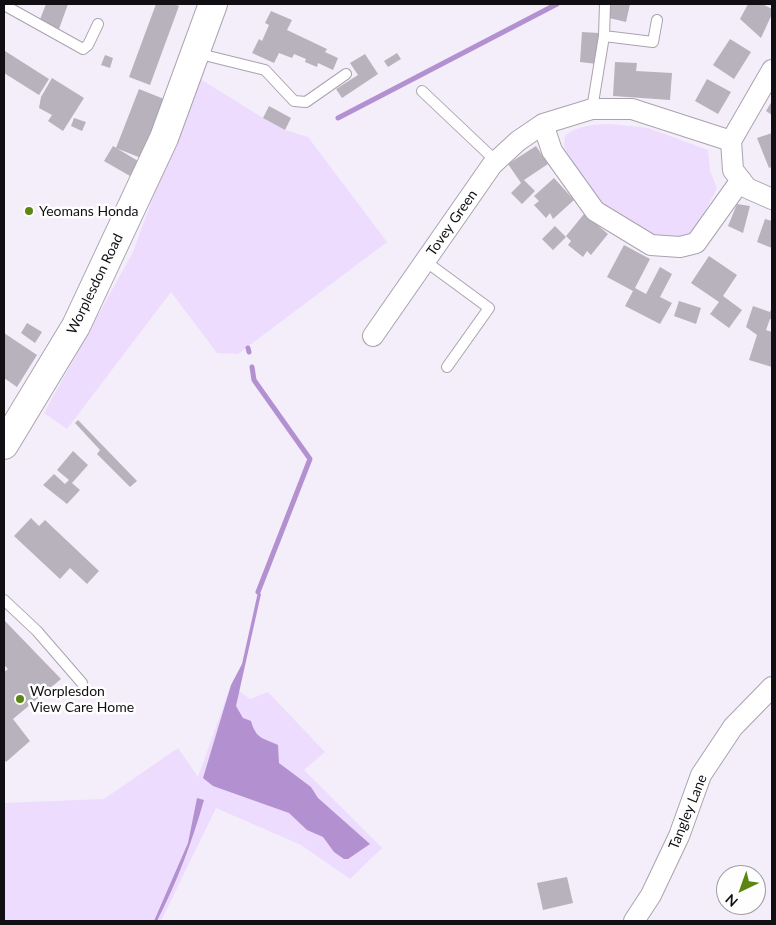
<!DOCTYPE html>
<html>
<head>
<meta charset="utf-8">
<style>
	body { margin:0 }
	#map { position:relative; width:776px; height:925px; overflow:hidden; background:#f4eefa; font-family:Lato,sans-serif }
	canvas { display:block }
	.frame { position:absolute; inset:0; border:5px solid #110f13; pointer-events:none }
	.north { position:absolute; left:716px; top:865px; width:50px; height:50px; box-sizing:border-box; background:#fefefe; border:1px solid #9f9ea0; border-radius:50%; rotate:222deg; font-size:14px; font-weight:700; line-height:20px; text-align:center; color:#110f13 }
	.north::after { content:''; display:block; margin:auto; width:18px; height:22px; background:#5b8611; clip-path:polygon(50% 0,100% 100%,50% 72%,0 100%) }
</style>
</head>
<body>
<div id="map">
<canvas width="776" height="925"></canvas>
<div class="frame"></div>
<div class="north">N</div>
</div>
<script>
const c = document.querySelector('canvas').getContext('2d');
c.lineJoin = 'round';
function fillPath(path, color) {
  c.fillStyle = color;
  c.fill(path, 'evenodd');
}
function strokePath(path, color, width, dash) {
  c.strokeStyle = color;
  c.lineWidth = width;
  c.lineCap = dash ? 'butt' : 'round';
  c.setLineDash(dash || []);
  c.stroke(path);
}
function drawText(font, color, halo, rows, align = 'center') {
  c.font = font + ' Lato,sans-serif';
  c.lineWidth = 5;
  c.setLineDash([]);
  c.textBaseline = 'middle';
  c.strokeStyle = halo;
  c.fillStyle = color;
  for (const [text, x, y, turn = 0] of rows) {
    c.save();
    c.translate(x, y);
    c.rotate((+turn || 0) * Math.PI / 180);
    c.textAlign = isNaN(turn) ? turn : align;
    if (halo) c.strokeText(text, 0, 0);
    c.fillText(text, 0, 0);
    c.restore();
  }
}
fillPath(new Path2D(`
	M197 77 263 118 285 130 308 137 387 242 238 354 217 353 171 292 67 429 44 413 133 252Z
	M610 124 648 128 708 150 710 171 717 188 697 227 686 240 647 236 585 193 564 146 565 136C577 125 594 125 610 124Z
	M231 685 250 699 268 692 325 752 304 770 382 848 350 879 301 845 216 808 161 921H4V803L104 799 178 748 198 777Z`), '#eddcfd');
fillPath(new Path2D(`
	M258 592 261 594 236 706 243 718 251 721C256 739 263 738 278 745L279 763 311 787 318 798 370 844 348 859H344L334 852 323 837 307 830 289 813 213 786 203 778 231 685 242 664Z
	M197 798 204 800C192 842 177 882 157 921H154L188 843Z`), '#b391d0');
strokePath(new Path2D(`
	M338 118 557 4
	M248 348 249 352
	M252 367 254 380 310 459 258 592`), '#b391d0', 5);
fillPath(new Path2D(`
	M46 4H68L59 29 39 22Z
	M156 4H174L179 6 150 85 129 77Z
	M611 4H630L626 22 609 18Z
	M748 4H762L772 9V14L761 38 740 19Z
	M271 11 292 20 287 30 327 49 325 52 338 58 333 70 318 63 317 67 305 62 306 59 294 54 292 58 279 53 274 63 252 53 259 39 262 41 269 25 265 23Z
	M582 32 599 33 597 64 580 62Z
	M730 39 751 52 734 79 713 65Z
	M5 51 49 79 39 95 4 73Z
	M397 53 401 59 388 67 384 61Z
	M365 54 378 74 342 98 336 89 358 75 350 63Z
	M105 55 113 58 110 68 101 65Z
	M615 62 637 63 636 71 672 73 670 100 613 96Z
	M52 78 84 98 63 131 48 121 52 115 39 108 41 97Z
	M707 79 731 92 718 114 695 101Z
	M139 89 164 99 141 158 116 148Z
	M772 101V115L766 111Z
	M269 106 291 118 285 130 263 118Z
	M74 118 86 122 82 131 71 126Z
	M772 133V167L769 168 757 138Z
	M113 146 138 161 130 176 104 161Z
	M536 146 548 164 524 180 535 191 522 204 511 193 521 183 508 164Z
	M554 178 574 200 553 219 550 213 546 218 534 205 539 201 534 196Z
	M737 204 750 206 743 233 728 226Z
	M584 214 608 234 591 255 587 251 583 257 568 245 571 241 566 236Z
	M765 219 772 221V248L757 242Z
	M555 226 566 237 553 250 542 239Z
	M624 245 650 259 635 288 646 294 660 267 672 274 660 297 672 303 660 324 625 306 633 291 607 277Z
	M709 256 737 275 723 296 742 310 729 328 710 314 719 302 691 283Z
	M679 301 701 308 696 324 674 316Z
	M753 306 770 312 772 307V319H770L766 330 772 332V367L749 360 757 335 746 327Z
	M27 323 42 332 35 343 21 333Z
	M4 333 37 355 17 387 4 378Z
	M78 420 137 481 130 487 97 454 100 450 75 423Z
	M73 451 88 465 72 483 80 490 67 504 43 485 54 474 65 484 69 480 57 470Z
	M31 518 39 526 45 520 99 571 87 584 70 568 60 579 14 536Z
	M5 621 61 679 13 719 30 741 6 762 4 759V672L8 669 4 665V623Z
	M567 877 573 903 543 910 537 883Z`), '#b8b2bd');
const service = new Path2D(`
	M4 5 83 49 88 45 98 24
	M604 36 605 4
	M196 53 265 70 294 101 306 102 346 74
	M422 91 497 162
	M592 109 604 36 653 42 657 20
	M425 261 489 308 447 367
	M4 600 37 631 82 683`);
const minor = new Path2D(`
	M772 70 731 141 733 170 747 188 772 199
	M731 141 632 109H592L543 124 552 151 595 211 651 245 680 247 696 243 741 180
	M373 336 492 165 518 141 543 124
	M634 921 651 895 679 836 701 775 733 727 772 687`);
const primary = new Path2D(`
	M4 445 76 326 164 138 213 4`);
strokePath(service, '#a9a3ae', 12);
strokePath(minor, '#a9a3ae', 22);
strokePath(primary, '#a9a3ae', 30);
strokePath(service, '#fff', 10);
strokePath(minor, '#fff', 20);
strokePath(primary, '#fff', 28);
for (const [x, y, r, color] of [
	[29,211,5,"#5b8611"],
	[20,699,5,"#5b8611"]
]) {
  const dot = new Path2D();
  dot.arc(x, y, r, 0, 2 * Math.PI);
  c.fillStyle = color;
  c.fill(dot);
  strokePath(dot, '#fefefe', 2);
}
drawText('14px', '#110f13', '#fefefe', [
	["Yeomans Honda",39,211],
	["Worplesdon",30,691],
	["View Care Home",30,707]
], 'left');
drawText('14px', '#110f13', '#fefefe', [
	["Tovey Green",452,223,-55],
	["Worplesdon Road",95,284,-64],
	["Tangley Lane",688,812,-68]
]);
</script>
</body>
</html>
